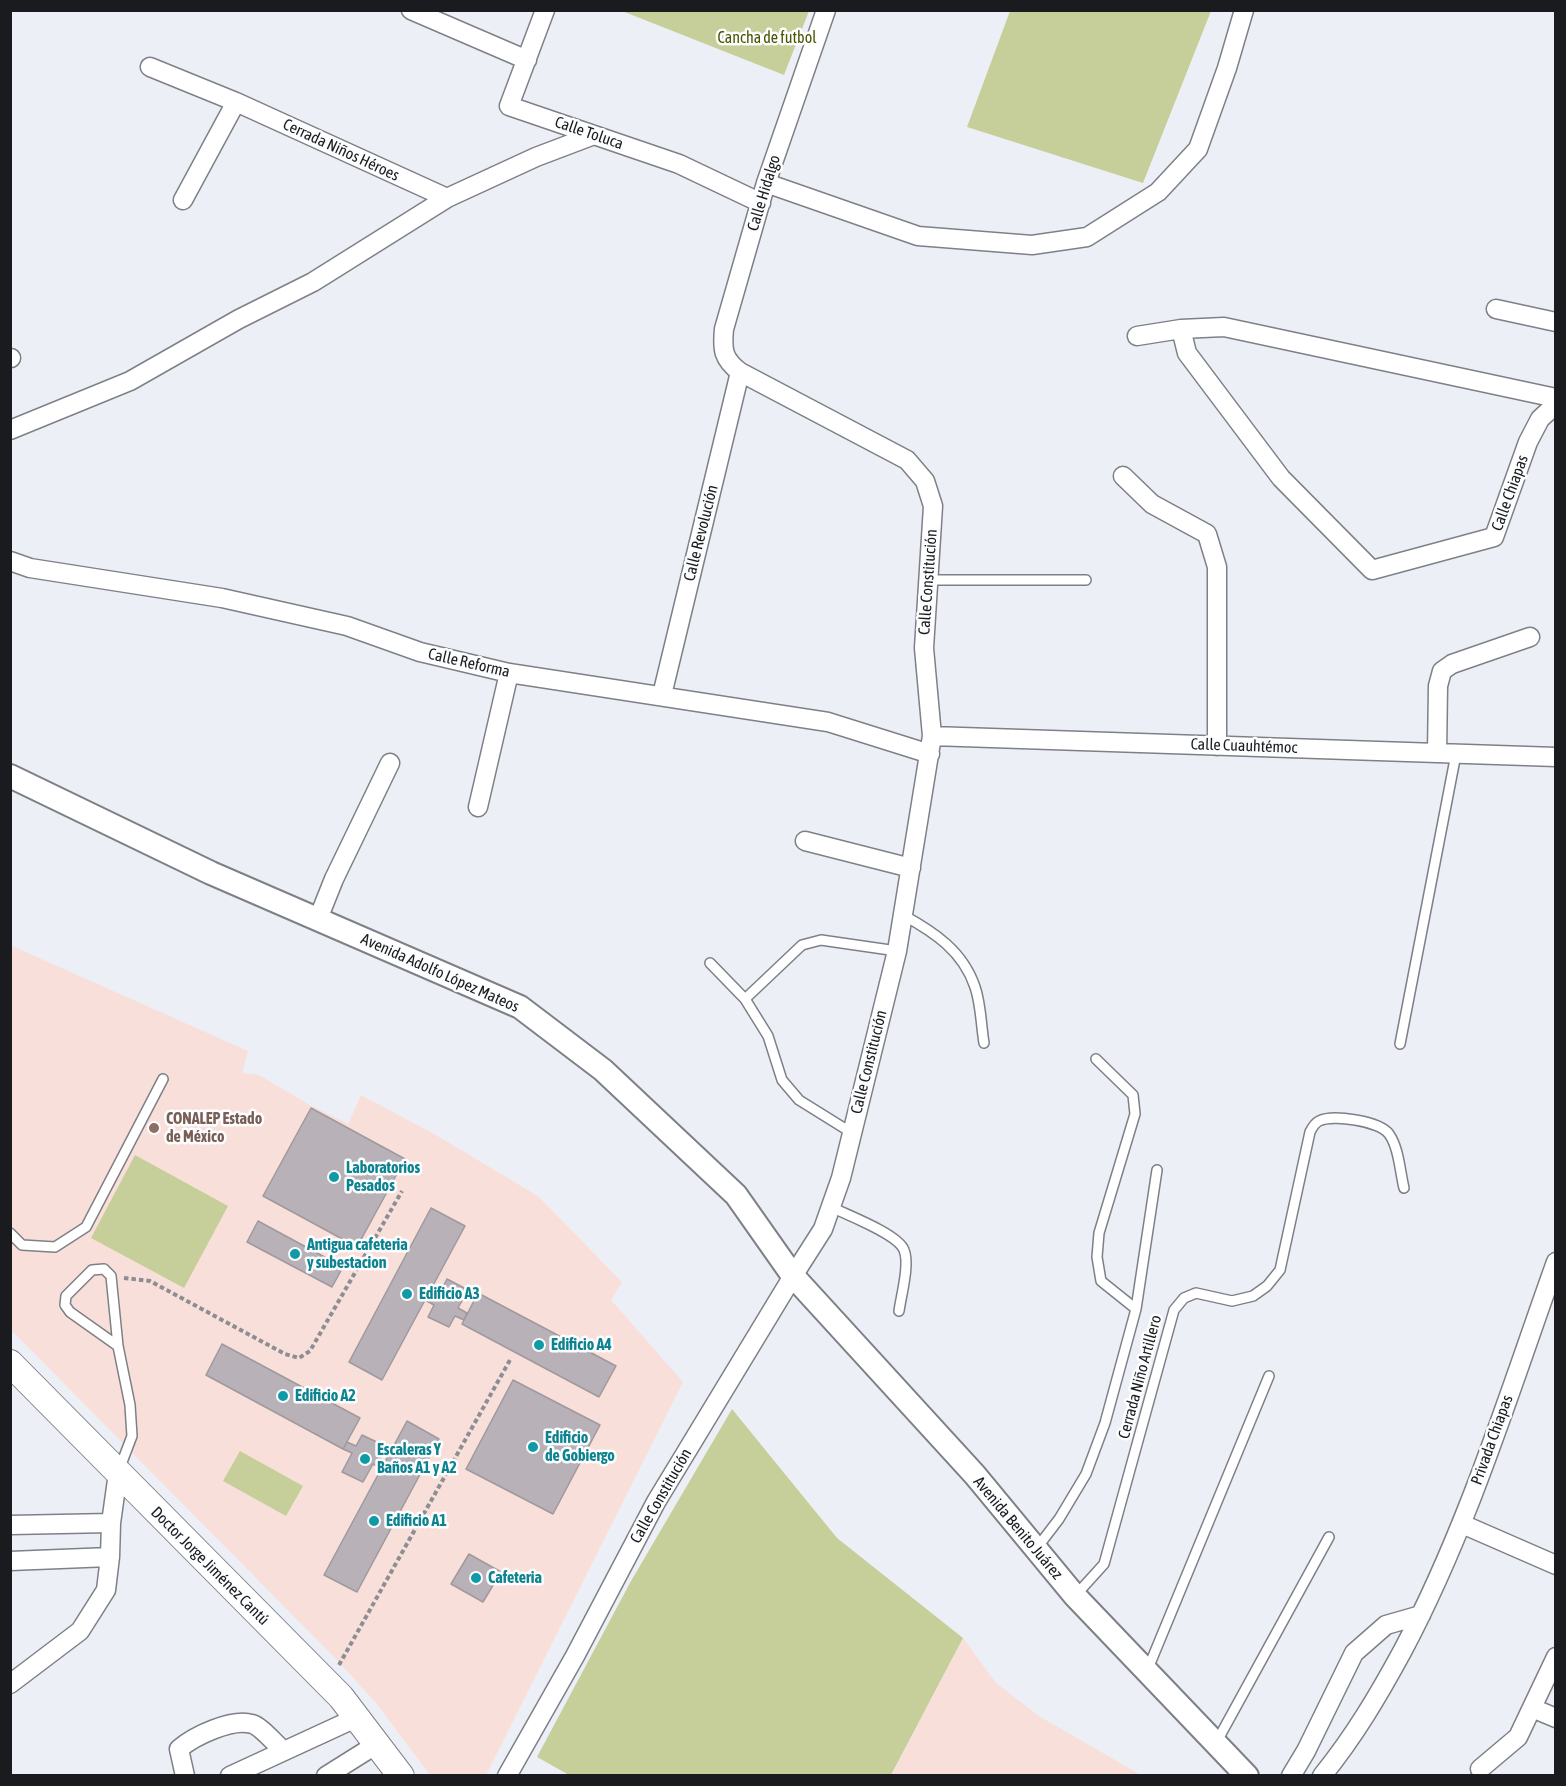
<!DOCTYPE html>
<html>
<head>
<meta charset="utf-8">
<style>
	body { margin:0 }
	#map { position:relative; width:1566px; height:1786px; overflow:hidden; background:#edeff7; font-family:"Asap Condensed",sans-serif }
	canvas { display:block }
	.frame { position:absolute; inset:0; border:12px solid #1a1b1e; pointer-events:none }
</style>
</head>
<body>
<div id="map">
<canvas width="1566" height="1786"></canvas>
<div class="frame"></div>
</div>
<script>
const c = document.querySelector('canvas').getContext('2d');
c.lineJoin = 'round';
function fillPath(path, color) {
  c.fillStyle = color;
  c.fill(path, 'evenodd');
}
function strokePath(path, color, width, dash) {
  c.strokeStyle = color;
  c.lineWidth = width;
  c.lineCap = dash ? 'butt' : 'round';
  c.setLineDash(dash || []);
  c.stroke(path);
}
function drawText(font, color, halo, rows, align = 'center') {
  c.font = font + ' "Asap Condensed",sans-serif';
  c.lineWidth = 5;
  c.setLineDash([]);
  c.textBaseline = 'middle';
  c.strokeStyle = halo;
  c.fillStyle = color;
  for (const [text, x, y, turn = 0] of rows) {
    c.save();
    c.translate(x, y);
    c.rotate((+turn || 0) * Math.PI / 180);
    c.textAlign = isNaN(turn) ? turn : align;
    if (halo) c.strokeText(text, 0, 0);
    c.fillText(text, 0, 0);
    c.restore();
  }
}
fillPath(new Path2D(`
	M10 945 248 1051 242 1073 259 1075 310 1105 348 1124 361 1095 436 1135 538 1196 622 1282 611 1300 683 1382 486 1775H430L376 1703 337 1660 11 1330Z
	M963 1638 996 1683 1039 1716 1141 1775 891 1776Z`), '#f9dfd9');
fillPath(new Path2D(`
	M622 11 809 10V11L784 75Z
	M1010 11H1211L1143 183 967 127Z
	M135 1155 228 1206 184 1288 91 1238Z
	M732 1409 837 1538 963 1638 891 1775H569L537 1757 631 1581Z
	M240 1451 303 1486 286 1516 223 1481Z`), '#c6cf99');
const building = new Path2D(`
	M311 1108 405 1159 357 1247 263 1196Z
	M431 1208 465 1226 382 1380 349 1362Z
	M258 1221 343 1267 332 1287 247 1242Z
	M447 1279 468 1290 458 1308 467 1313 464 1320 455 1316 449 1327 428 1317 434 1305 425 1300 429 1293 437 1298Z
	M478 1293 616 1366 599 1397 462 1324Z
	M222 1344 360 1418 343 1449 206 1375Z
	M513 1380 600 1425 553 1514 466 1469Z
	M407 1421 439 1439 357 1592 324 1575Z
	M362 1435 383 1445 377 1457 385 1461 381 1468 373 1464 363 1482 342 1472 352 1453 343 1449 347 1442 356 1446Z
	M469 1554 501 1572 483 1602 451 1584Z`);
fillPath(building, '#b8b1b7');
strokePath(building, '#9f999e', 1.5);
const service = new Path2D(`
	M928 580H1086
	M903 915C934 932 963 951 975 987 981 1004 981 1025 984 1043
	M710 963 745 999 768 1036 782 1080 799 1100 852 1133
	M745 999 802 945 821 940 897 951
	M1400 1044 1456 754
	M1096 1059 1133 1095 1135 1114 1099 1233 1097 1257 1101 1281 1136 1309
	M831 1207C847 1215 898 1234 904 1250 910 1264 901 1296 899 1311
	M10 1233 22 1245 55 1247 86 1227 163 1079
	M118 1346 70 1312 65 1305 66 1296 92 1270 104 1269 111 1276 118 1346 130 1405 132 1436 119 1470
	M1036 1549 1059 1519 1086 1474 1105 1423 1136 1309 1157 1170
	M1075 1596 1104 1564 1174 1310 1184 1298 1196 1293 1232 1301 1253 1296 1267 1286 1280 1270 1310 1132C1312 1128 1315 1123 1319 1121 1333 1114 1379 1121 1389 1134 1399 1148 1400 1172 1404 1188
	M1147 1671 1269 1376
	M1216 1743 1329 1537`);
const minor = new Path2D(`
	M411 10 527 60
	M545 10 509 106 679 164 761 203
	M150 67 236 102 447 198
	M766 183 918 236 1032 245 1087 237 1158 192 1198 149 1227 68 1244 10
	M183 200 236 102
	M1496 309 1556 322
	M1181 329 1187 353 1281 478 1372 570 1494 537 1528 442 1540 419 1556 404
	M1137 336 1181 329 1224 327 1556 398
	M10 358H11
	M10 430 130 381 239 319 313 282 447 198 536 157 594 135
	M1123 476 1152 504 1207 534 1217 567V746
	M10 561 30 568 222 598 347 626 420 652 509 673 828 722 930 754
	M662 695 740 372
	M932 736 1556 757
	M1437 753 1438 686 1442 671 1452 664 1530 637
	M478 807 509 673
	M805 841 911 868
	M318 919 334 879 390 763
	M1462 1524 1556 1565
	M10 1525 111 1523
	M10 1561 110 1557
	M10 1684 80 1631 106 1590 110 1557 111 1523 118 1473
	M1532 1708 1556 1718
	M1480 1769 1518 1737 1556 1657
	M185 1776 179 1749C194 1736 232 1718 252 1724 261 1726 276 1745 284 1751
	M230 1776 358 1717
	M326 1776 377 1744
	M507 1776 575 1656 656 1502 793 1276 823 1229 841 1178 897 951 932 736 924 648 933 506 925 481 907 460 740 372C723 359 722 350 724 329L766 183 826 10
	M1291 1776 1306 1751 1354 1653 1386 1625 1421 1615
	M1322 1776C1355 1735 1378 1696 1403 1650 1468 1527 1509 1393 1556 1262`);
const tertiary = new Path2D(`
	M10 776 211 873 520 1007 603 1070 736 1195 793 1276 975 1475 1075 1596 1247 1776`);
const secondary = new Path2D(`
	M10 1363 341 1697 401 1776`);
strokePath(service, '#7e8087', 12);
strokePath(minor, '#7e8087', 21);
strokePath(tertiary, '#7e8087', 26);
strokePath(secondary, '#7e8087', 28);
strokePath(new Path2D(`
	M124 1278 150 1281 285 1354 299 1358 310 1351 402 1191
	M339 1665 510 1360`), '#8c8e93', 4, [4.5, 3]);
strokePath(service, '#fff', 9);
strokePath(minor, '#fff', 18);
strokePath(tertiary, '#fff', 22);
strokePath(secondary, '#fff', 26);
for (const [x, y, r, color] of [
	[154,1128,6,"#8d6e63"],
	[334,1177,6,"#0f9aa8"],
	[295,1254,6,"#0f9aa8"],
	[407,1294,6,"#0f9aa8"],
	[539,1345,6,"#0f9aa8"],
	[283,1396,6,"#0f9aa8"],
	[533,1447,6,"#0f9aa8"],
	[365,1459,6,"#0f9aa8"],
	[374,1521,6,"#0f9aa8"],
	[476,1578,6,"#0f9aa8"]
]) {
  const dot = new Path2D();
  dot.arc(x, y, r, 0, 2 * Math.PI);
  c.fillStyle = color;
  c.fill(dot);
  strokePath(dot, '#fcfdfe', 2);
}
drawText('16px', '#4d5400', '#fcfdfe', [
	["Cancha de futbol",767,38]
]);
drawText('16px', '#1a1b1e', '#fcfdfe', [
	["Calle Toluca",589,133,19],
	["Cerrada Niños Héroes",341,150,25],
	["Calle Hidalgo",764,193,-73],
	["Calle Chiapas",1510,493,-70],
	["Calle Revolución",701,533,-76],
	["Calle Constitución",928,582,-86],
	["Calle Reforma",469,663,13],
	["Calle Cuauhtémoc",1244,746,2],
	["Avenida Adolfo López Mateos",440,973,24],
	["Calle Constitución",869,1062,-76],
	["Cerrada Niño Artillero",1140,1377,-75],
	["Privada Chiapas",1492,1440,-70],
	["Calle Constitución",661,1496,-60],
	["Avenida Benito Juárez",1018,1528,50],
	["Doctor Jorge Jiménez Cantú",210,1566,45]
]);
drawText('bold 16px', '#785e54', '#fcfdfe', [
	["CONALEP Estado",166,1119],
	["de México",166,1137]
], 'left');
drawText('bold 16px', '#0d838f', '#fcfdfe', [
	["Laboratorios",346,1168],
	["Pesados",346,1186],
	["Antigua cafeteria",307,1245],
	["y subestacion",307,1263],
	["Edificio A3",419,1294],
	["Edificio A4",551,1345],
	["Edificio A2",295,1396],
	["Edificio",545,1438],
	["de Gobiergo",545,1456],
	["Escaleras Y",377,1450],
	["Baños A1 y A2",377,1468],
	["Edificio A1",386,1521],
	["Cafeteria",488,1578]
], 'left');
</script>
</body>
</html>
